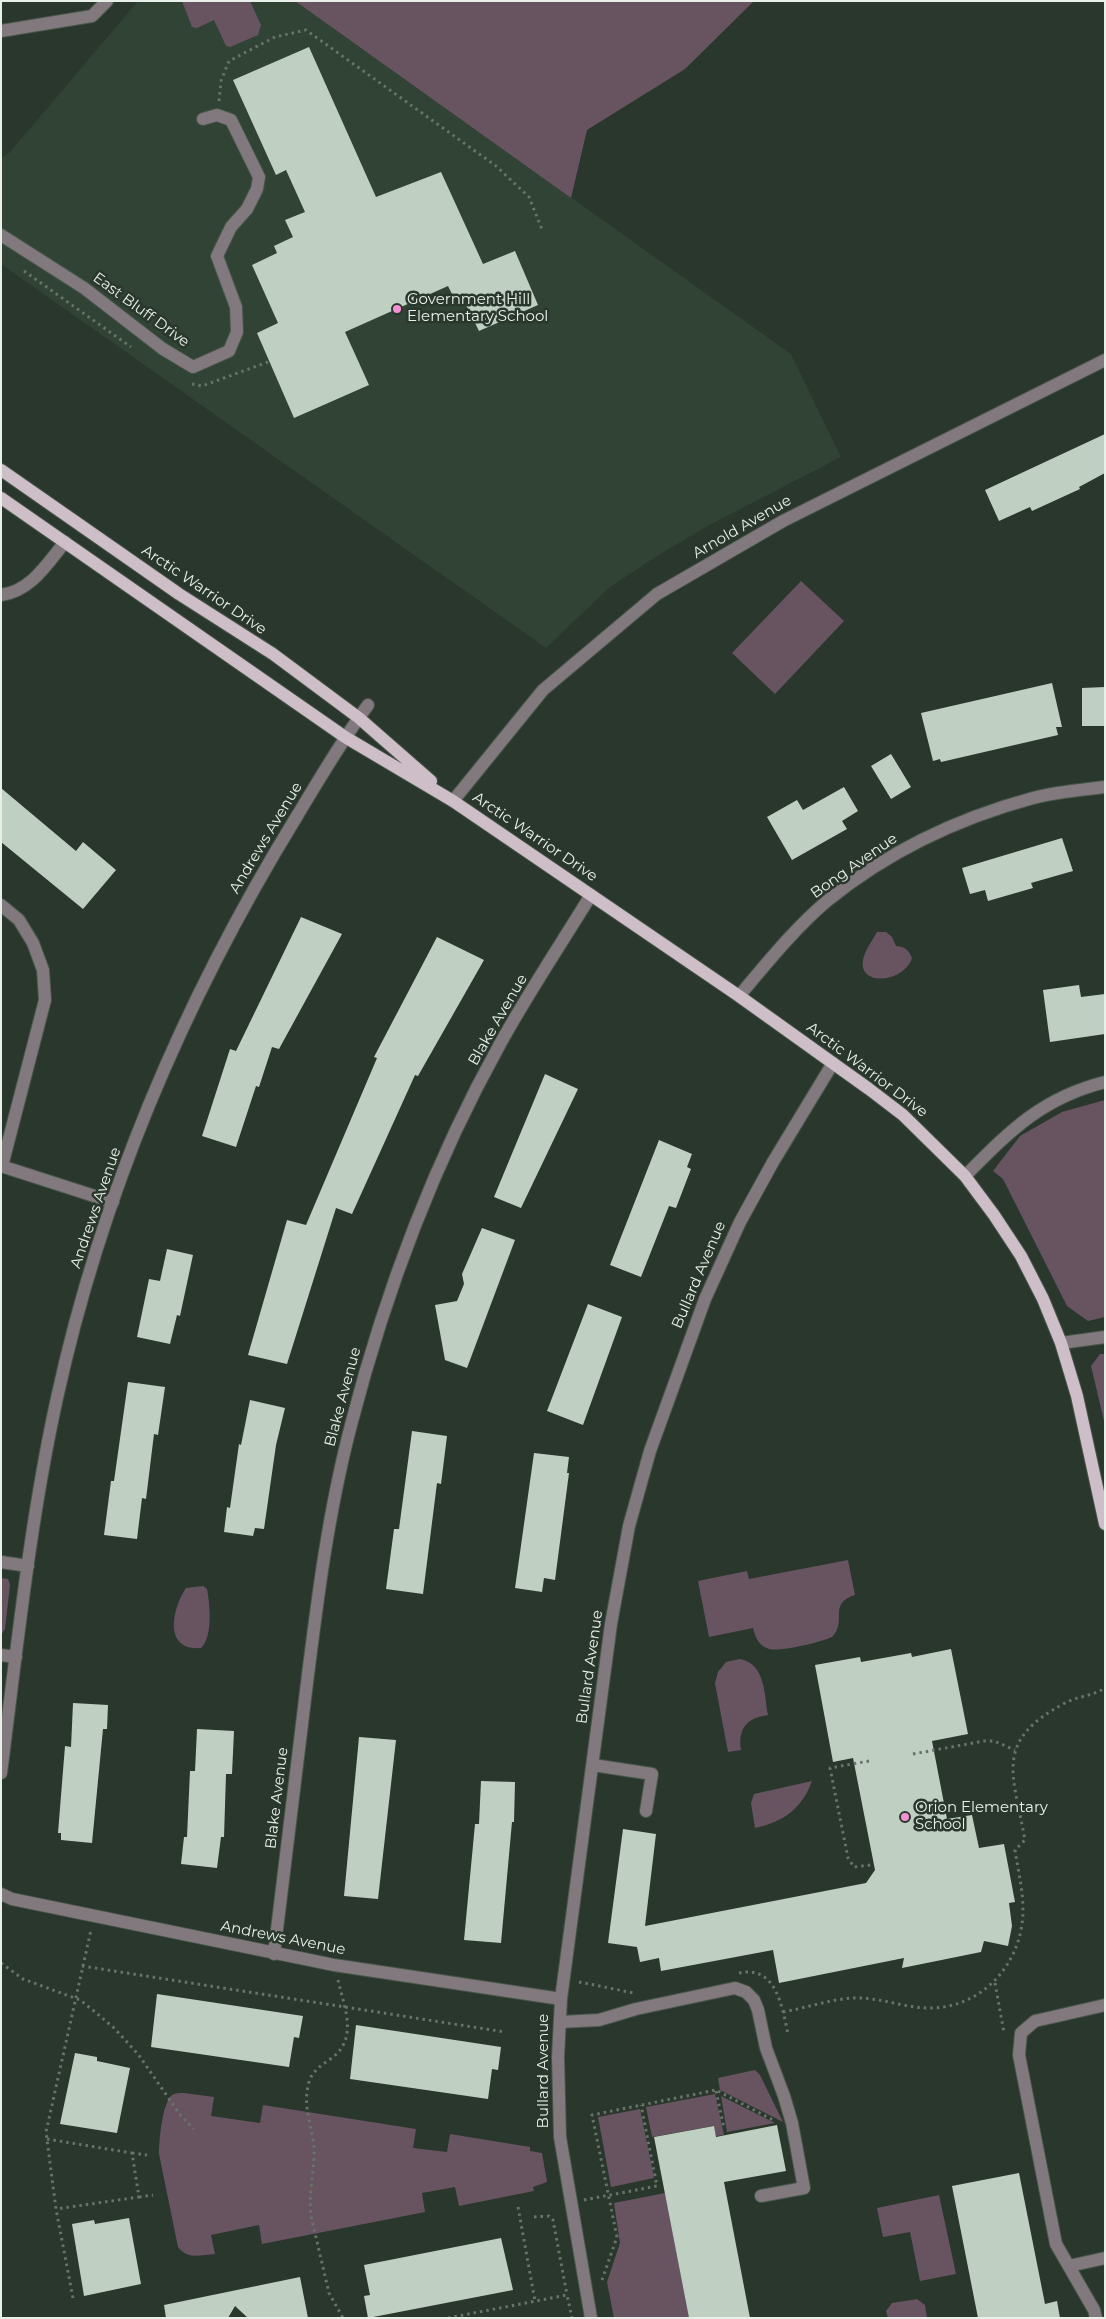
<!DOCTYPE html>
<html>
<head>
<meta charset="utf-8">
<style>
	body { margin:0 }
	#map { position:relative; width:1106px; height:2319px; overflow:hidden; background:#2a372c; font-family:Montserrat,sans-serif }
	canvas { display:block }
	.frame { position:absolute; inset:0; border:2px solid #e8f0e9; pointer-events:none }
</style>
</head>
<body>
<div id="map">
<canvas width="1106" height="2319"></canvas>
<div class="frame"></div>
</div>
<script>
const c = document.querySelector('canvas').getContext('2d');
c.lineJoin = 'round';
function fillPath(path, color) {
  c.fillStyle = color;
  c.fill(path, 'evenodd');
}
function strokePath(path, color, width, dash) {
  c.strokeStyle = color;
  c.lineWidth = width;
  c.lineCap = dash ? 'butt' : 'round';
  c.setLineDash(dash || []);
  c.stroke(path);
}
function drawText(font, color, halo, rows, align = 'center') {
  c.font = font + ' Montserrat,sans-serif';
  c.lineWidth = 5;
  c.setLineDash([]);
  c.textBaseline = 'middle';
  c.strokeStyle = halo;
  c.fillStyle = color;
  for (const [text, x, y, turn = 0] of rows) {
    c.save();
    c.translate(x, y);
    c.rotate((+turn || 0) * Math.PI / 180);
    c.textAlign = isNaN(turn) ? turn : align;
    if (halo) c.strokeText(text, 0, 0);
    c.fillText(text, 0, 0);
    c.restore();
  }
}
fillPath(new Path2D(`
	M138 1H295L791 354 841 457 704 528 657 556 610 587 546 648 1 264V158L10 152Z`), '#304334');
fillPath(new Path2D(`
	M182 1H250L261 25 258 35 230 47 226 46 214 20 197 28 192 27Z
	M295 1H754L685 69 587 130 571 198Z
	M801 581 844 621 775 694 732 653Z
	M877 932H886L892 937 896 946C905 947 908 949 912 958 904 983 858 987 863 960 865 950 872 941 877 932Z
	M1105 1100V1317L1088 1321 1067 1306 1003 1179 993 1171 1020 1136 1062 1112Z
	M1100 1354H1105V1425L1091 1366Z
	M848 1560 855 1595C827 1604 848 1621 832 1637 822 1642 780 1652 769 1649 759 1646 755 1637 753 1628L709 1637 698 1581 747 1571 749 1579Z
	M1 1578 8 1579 10 1585 5 1629 1 1635Z
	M203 1586 207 1589C210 1605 213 1637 201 1648 163 1651 172 1609 186 1588Z
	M740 1659C766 1664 764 1695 768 1715 746 1718 738 1729 741 1750L728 1752 715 1683 718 1672 726 1662Z
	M812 1781C802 1809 783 1822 755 1828L751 1803 754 1794Z
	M755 2070 760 2075 783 2122 720 2090 718 2078Z
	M184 2093 214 2097 211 2116 260 2123 263 2105 416 2129 413 2148 447 2152 450 2134 530 2147V2151L542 2153 547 2182 533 2187 534 2191 459 2206 455 2187 422 2193 425 2212 262 2244 259 2225 211 2235 215 2254C200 2255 188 2260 178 2247L159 2154C159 2142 162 2103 172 2095 176 2093 180 2093 184 2093Z
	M715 2094 724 2135 716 2136 713 2126 652 2137 646 2107Z
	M721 2096 775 2123 727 2132Z
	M640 2109 654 2178 611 2187 598 2117Z
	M665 2193 689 2318H614L607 2282 620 2243 614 2203Z
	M939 2195 956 2274 920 2281 910 2232 883 2237 877 2208Z
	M917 2299 925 2305 927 2318H888L886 2311 892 2303Z`), '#675460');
fillPath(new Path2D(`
	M309 47 376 197 441 172 483 264 515 251 538 305 479 331 462 297 455 300 448 286 345 332 369 385 294 418 257 333 278 323 252 265 277 253 274 246 293 237 285 220 305 212 286 170 276 175 233 80Z
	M1105 434V473L1079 487 1080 489 1032 511 1030 507 999 521 985 490Z
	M1052 683 1062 727H1056L1058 735 941 762 940 759 933 761 921 713Z
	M1105 687V726H1082V688Z
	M891 754 911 787 891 799 871 766Z
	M844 787 858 811 842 821 847 829 792 860 767 817 797 800 803 810Z
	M1 788 76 851 83 842 116 870 83 909 1 842Z
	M1062 838 1073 871 1031 883 1033 888 988 901 985 890 970 894 962 868Z
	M301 917 342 934 279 1049 272 1047 259 1087 256 1086 236 1147 202 1136 230 1049 236 1051Z
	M437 937 484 960 418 1076 415 1075 352 1214 336 1208 287 1364 248 1355 287 1220 306 1225 377 1058 374 1057Z
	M1079 985 1081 997 1105 994V1034L1050 1042 1043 990Z
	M545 1074 578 1089 521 1208 494 1197Z
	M659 1140 692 1154 687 1167 691 1169 676 1208 669 1206 641 1277 610 1265Z
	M482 1228 515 1240 467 1368 445 1360 435 1305 457 1301 464 1284 462 1274Z
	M167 1249 193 1255 180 1316 177 1315 170 1344 137 1337 149 1279 160 1281Z
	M588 1304 622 1317 583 1425 547 1411Z
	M128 1382 165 1387 158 1435 154 1434 146 1499 142 1498 137 1539 104 1535 111 1481H114Z
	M250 1400 285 1408 276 1445 264 1529 255 1528 253 1536 224 1532 227 1507 230 1508 239 1444 241 1445Z
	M412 1431 447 1436 441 1484 437 1483 423 1594 386 1589 394 1529H399Z
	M534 1453 569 1457 567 1473H569L555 1580 544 1578 542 1592 515 1588Z
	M951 1649 968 1734 932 1741 947 1819 972 1815 979 1848 1004 1844 1015 1902 1009 1903 1012 1926 1008 1946 984 1941 981 1952 902 1968 904 1958 779 1983 773 1950 661 1971 659 1958 640 1962 637 1947 608 1943 623 1829 656 1834 645 1926 866 1883 875 1870 853 1758 833 1762 815 1665 860 1657 861 1662 911 1653 912 1657Z
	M73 1703 108 1705 107 1729H103L92 1843 61 1840V1833H58L65 1746 71 1747Z
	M197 1729 234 1731 232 1774H226L224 1837H221L217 1868 181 1864 184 1837H187L190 1771H195Z
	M359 1737 396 1740 378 1899 344 1896Z
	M481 1781 515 1782 514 1822H512L501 1943 464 1940 475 1824H479Z
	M157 1994 303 2016 299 2038 294 2037 289 2067 151 2047Z
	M356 2025 501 2047 498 2070 492 2069 488 2099 350 2079Z
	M75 2053 97 2057V2061L130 2068 117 2133 60 2124Z
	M777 2125 786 2171 724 2182 750 2318H689L654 2137 714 2126 716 2137Z
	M1019 2173 1045 2304 1057 2301 1060 2318H978L952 2186Z
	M129 2218 141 2284 84 2296 72 2224 94 2220 95 2224Z
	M501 2238 513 2290 368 2318 364 2296 370 2295 364 2265Z
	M300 2277 308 2318H248L235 2306 228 2318H166L164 2305Z`), '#bfd0c2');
const minor = new Path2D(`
	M1 31 92 16 107 1
	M1 235 84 288 163 349 193 367 229 351 237 332 236 307 217 256 231 227 247 209 257 189 259 177 231 120 217 115 203 119
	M1 595C31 591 47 564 65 542
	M453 801 543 690 657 594 783 521 1105 360
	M1 905 19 920 33 943 43 970 45 1000 2 1166
	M739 996C767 963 794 929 827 901 887 852 959 818 1033 798 1056 792 1081 790 1105 787
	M1 1166 113 1202
	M965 1176C1009 1132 1041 1098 1105 1082
	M1061 1343 1105 1337
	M1 1562 28 1566
	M1 1655 16 1657
	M593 1765 652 1774 646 1811
	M1 1773C17 1648 30 1521 57 1398 102 1192 187 995 297 816 320 778 342 740 368 705
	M1 1894 12 1899 334 1965 561 1999
	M274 1954C285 1866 295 1779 306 1691 317 1602 328 1513 351 1425 385 1293 434 1163 500 1044 528 993 561 944 591 895
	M560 2022 599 2020 636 2009 735 1988 746 1992 754 2000 758 2010 766 2048 784 2096 792 2123 804 2188 761 2196
	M1069 2266 1105 2258
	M591 2318 560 2137 558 2057 561 1999 611 1624 629 1526 650 1451 705 1299 740 1222 773 1162 833 1063
	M1096 2318 1094 2310 1056 2244 1019 2055 1021 2033 1035 2021 1105 2005`);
const major = new Path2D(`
	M1 470 179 594 273 654 359 718 431 781
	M1 498 345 737 453 801 739 996 869 1089 903 1115 965 1176 994 1215 1021 1256 1043 1299 1061 1343 1077 1396 1105 1524`);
strokePath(minor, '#48554a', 14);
strokePath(major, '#48554a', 14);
strokePath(new Path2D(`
	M219 101 221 81 229 61 275 37 306 30 496 166 529 197 543 232
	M24 271 131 347
	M192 384 202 386 268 362
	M878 1077 883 1071
	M913 1754 984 1741H994L1015 1750
	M869 1761 830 1768 848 1858 854 1867 871 1865
	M1 1963 23 1979 80 2000 94 2011 114 2028 138 2054 181 2116 194 2129
	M82 1966 505 2032
	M739 1973C776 1965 782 2006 788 2034
	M338 1980C345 2010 359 2040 329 2060 320 2066 312 2072 309 2082 302 2106 312 2125 314 2147 315 2170 308 2193 311 2216L329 2293 343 2318
	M579 1982 634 1993
	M995 1983 1004 2033
	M783 2012C806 2008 831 1999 854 1998 880 1997 907 2009 933 2008 985 2006 1023 1961 1023 1910 1023 1890 1018 1870 1015 1850L1025 1840C1013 1773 993 1741 1065 1703 1078 1696 1093 1696 1105 1688
	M716 2091 724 2128
	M47 2139 132 2153 139 2197 56 2209
	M132 2153 147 2155
	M139 2197 153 2195
	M584 2200 657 2186 641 2105
	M518 2207 535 2301
	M534 2217 549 2216 553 2220 567 2295
	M602 2280 617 2237 592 2115 716 2090 775 2121
	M73 2298 56 2209 46 2132 91 1930
	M448 2318 567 2295 572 2318`), '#687369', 3, [2.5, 4]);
strokePath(minor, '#81797e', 12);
strokePath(major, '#cebec8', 12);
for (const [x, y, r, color] of [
	[397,309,5,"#f491d5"],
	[905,1817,5,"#f491d5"]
]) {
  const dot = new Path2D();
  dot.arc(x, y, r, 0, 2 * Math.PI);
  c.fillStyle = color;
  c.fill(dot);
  strokePath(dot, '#2a372c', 2);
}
drawText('15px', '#e8f0e9', '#2a372c', [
	["Government Hill",407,300],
	["Elementary School",407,317],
	["Orion Elementary",915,1808],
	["School",915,1825]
], 'left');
drawText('15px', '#e8f0e9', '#2a372c', [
	["East Bluff Drive",141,310,36],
	["Arnold Avenue",742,527,-30],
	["Arctic Warrior Drive",204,590,34],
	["Arctic Warrior Drive",535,837,34],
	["Andrews Avenue",266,838,-59],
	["Bong Avenue",854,866,-35],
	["Blake Avenue",498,1020,-60],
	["Arctic Warrior Drive",867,1070,37],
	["Andrews Avenue",96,1208,-71],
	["Bullard Avenue",699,1275,-67],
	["Blake Avenue",343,1397,-75],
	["Bullard Avenue",590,1667,-82],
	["Blake Avenue",277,1798,-83],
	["Andrews Avenue",283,1938,11],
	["Bullard Avenue",544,2071,-90]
]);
</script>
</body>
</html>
